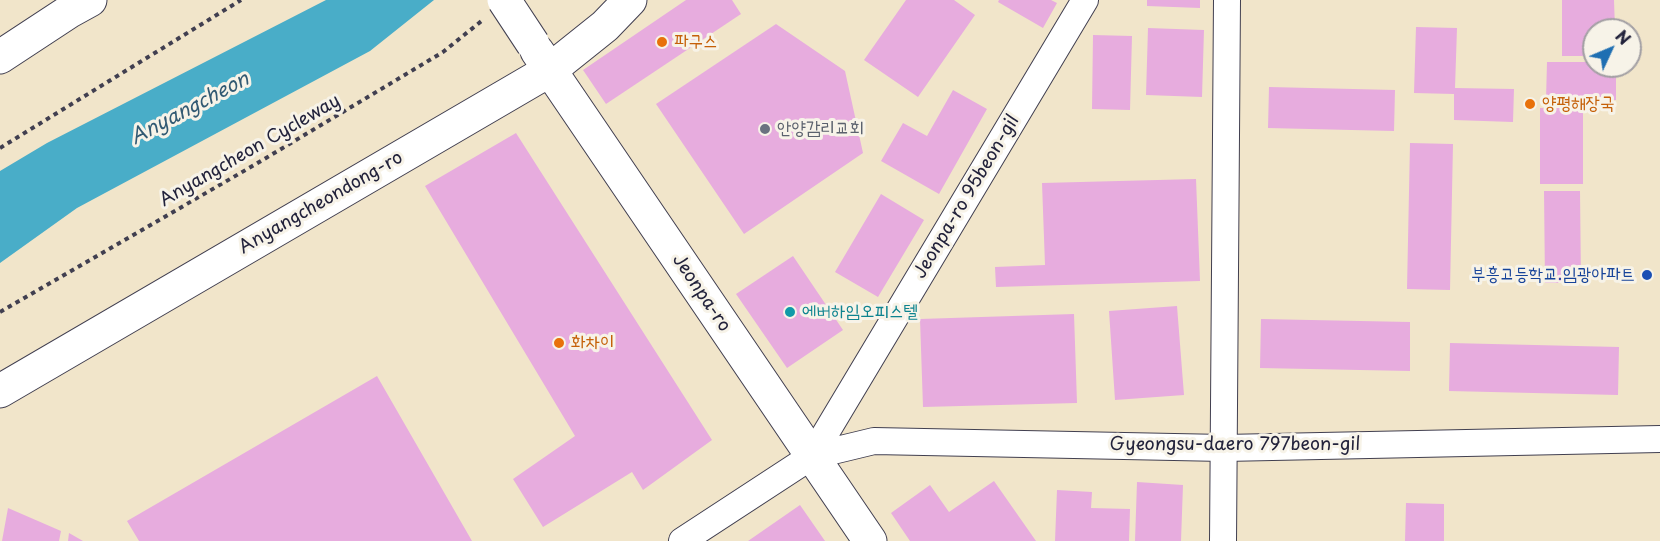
<!DOCTYPE html>
<html>
<head>
<meta charset="utf-8">
<style>
	body { margin:0 }
	#map { position:relative; width:1660px; height:541px; overflow:hidden; background:#f1e5ca; font-family:"Playpen Sans",sans-serif }
	canvas { display:block }
	.north { position:absolute; left:1582px; top:18px; width:60px; height:60px; box-sizing:border-box; background:#f7f3e8; border:2px solid #a29fa3; border-radius:50%; rotate:46deg; font-size:16px; font-weight:700; line-height:24px; text-align:center; color:#22223b }
	.north::after { content:''; display:block; margin:auto; width:21px; height:27px; background:#1f6fb2; clip-path:polygon(50% 0,100% 100%,50% 72%,0 100%) }
</style>
</head>
<body>
<div id="map">
<canvas width="1660" height="541"></canvas>
<div class="north">N</div>
</div>
<script>
const c = document.querySelector('canvas').getContext('2d');
c.lineJoin = 'round';
function fillPath(path, color) {
  c.fillStyle = color;
  c.fill(path, 'evenodd');
}
function strokePath(path, color, width, dash) {
  c.strokeStyle = color;
  c.lineWidth = width;
  c.lineCap = dash ? 'butt' : 'round';
  c.setLineDash(dash || []);
  c.stroke(path);
}
function drawText(font, color, halo, rows, align = 'center') {
  c.font = font + ' "Playpen Sans","Poor Story",sans-serif';
  c.lineWidth = 6;
  c.setLineDash([]);
  c.textBaseline = 'middle';
  c.strokeStyle = halo;
  c.fillStyle = color;
  for (const [text, x, y, turn = 0] of rows) {
    c.save();
    c.translate(x, y);
    c.rotate((+turn || 0) * Math.PI / 180);
    c.textAlign = isNaN(turn) ? turn : align;
    if (halo) c.strokeText(text, 0, 0);
    c.fillText(text, 0, 0);
    c.restore();
  }
}
fillPath(new Path2D(`
	M326 0H434L370 51 77 208 0 263V171L47 143Z`), '#49adc8');
fillPath(new Path2D(`
	M686 0H732L741 14 606 104 583 70Z
	M906 0H954L975 15 918 97 864 60Z
	M999 0H1051L1057 3 1043 28 998 2Z
	M1147 0H1200V8L1147 6Z
	M1562 0H1614L1615 30H1594V56H1562Z
	M776 24 845 71 863 153 744 234 656 104Z
	M1416 27 1457 28 1455 88 1514 89 1513 122 1454 120V94L1414 93Z
	M1148 28 1204 30 1202 97 1146 95Z
	M1093 35 1132 36 1130 110 1092 109Z
	M1547 62H1594V66H1616V100H1546Z
	M1269 87 1395 90 1394 131 1268 128Z
	M953 90 987 109 939 194 881 161 903 123 927 136Z
	M1540 108H1583V184H1540Z
	M516 133 712 440 643 490 632 472 543 527 513 479 575 436 425 186Z
	M1410 143 1453 144 1450 290 1407 289Z
	M1196 179 1200 281 996 287 995 267 1045 265 1042 183Z
	M1544 191H1580L1581 283H1545Z
	M881 194 924 220 878 297 835 272Z
	M793 256 843 330 787 368 736 294Z
	M1177 306 1184 395 1115 400 1109 311Z
	M1074 314 1077 403 923 407 920 319Z
	M1261 319 1410 322V371L1260 368Z
	M1450 343 1619 347 1618 395 1449 391Z
	M377 376 472 541H139L127 521Z
	M994 481 1036 541H910L891 513 930 485 949 512Z
	M1137 482 1183 485 1181 541H1135Z
	M1057 490 1092 492 1091 508 1130 509 1129 541H1055Z
	M1406 503 1444 504V541H1405Z
	M800 505 825 541H748Z
	M8 508 61 531 59 541H2Z
	M69 533 83 541H68Z`), '#e7acde');
const street = new Path2D(`
	M812 456 1085 0
	M682 541 812 456 874 441 1224 448 1660 439
	M1223 541 1227 0`);
const secondary = new Path2D(`
	M537 51 870 541
	M0 57 70 11 90 0
	M0 391 550 70 605 26 630 0`);
strokePath(street, '#413f50', 28);
strokePath(secondary, '#413f50', 35);
strokePath(new Path2D(`
	M0 148 241 0
	M0 312 256 164 443 52 484 19`), '#413f50', 4, [4.5, 4.5]);
strokePath(street, '#fff', 26);
strokePath(secondary, '#fff', 33);
const secondaryBridge = new Path2D(`
	M504 0 533 44`);
strokePath(secondaryBridge, '#413f50', 35, []);
strokePath(secondaryBridge, '#fff', 33);
for (const [x, y, r, color] of [
	[662,42,6,"#e8710a"],
	[1530,104,6,"#e8710a"],
	[765,129,6,"#6b7280"],
	[1647,275,6,"#1a4fb4"],
	[790,312,6,"#0f9aa8"],
	[559,343,6,"#e8710a"]
]) {
  const dot = new Path2D();
  dot.arc(x, y, r, 0, 2 * Math.PI);
  c.fillStyle = color;
  c.fill(dot);
  strokePath(dot, '#f7f3e8', 2);
}
drawText('18px', '#c56008', '#f7f3e8', [
	["파구스",674,42],
	["양평해장국",1542,104],
	["화차이",571,343]
], 'left');
drawText('18px', '#5b616d', '#f7f3e8', [
	["안양감리교회",777,129]
], 'left');
drawText('18px', '#22223b', '#f7f3e8', [
	["Anyangcheon Cycleway",250,151,-30],
	["Jeonpa-ro 95beon-gil",967,197,-59],
	["Anyangcheondong-ro",321,203,-30],
	["Jeonpa-ro",701,293,56],
	["Gyeongsu-daero 797beon-gil",1235,445]
]);
drawText('18px', '#164399', '#f7f3e8', [
	["부흥고등학교.임광아파트",1635,275]
], 'right');
drawText('18px', '#0d838f', '#f7f3e8', [
	["에버하임오피스텔",802,312]
], 'left');
drawText('italic 20px', '#325a73', '#f7f3e8', [
	["Anyangcheon",190,109,-28]
]);
</script>
</body>
</html>
